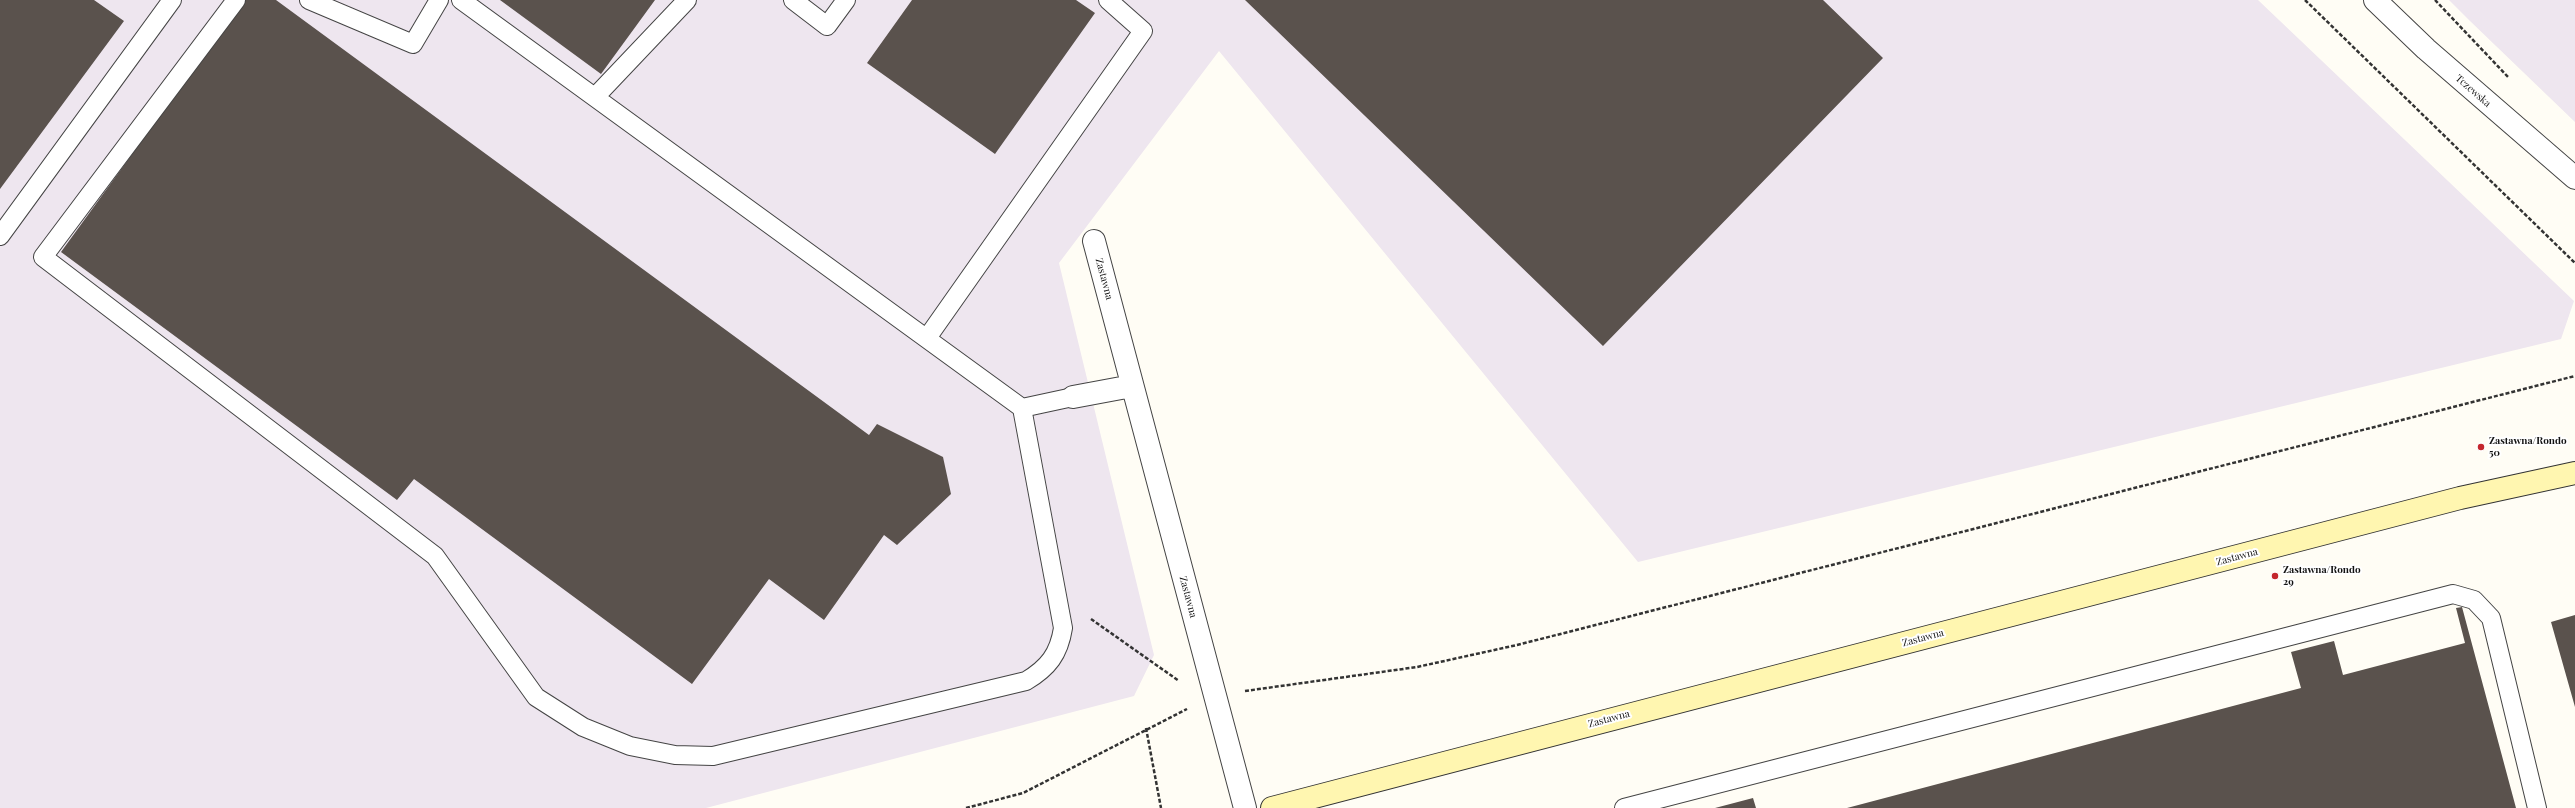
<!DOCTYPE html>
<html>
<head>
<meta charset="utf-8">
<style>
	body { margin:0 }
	canvas { display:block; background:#fffdf5 }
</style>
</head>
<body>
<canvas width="2575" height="808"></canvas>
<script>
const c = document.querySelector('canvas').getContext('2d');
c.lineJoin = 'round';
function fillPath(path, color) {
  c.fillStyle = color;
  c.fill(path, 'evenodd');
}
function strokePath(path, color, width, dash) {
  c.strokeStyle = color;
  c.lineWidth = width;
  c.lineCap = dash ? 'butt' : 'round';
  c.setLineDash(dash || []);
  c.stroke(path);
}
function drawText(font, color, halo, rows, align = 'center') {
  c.font = font + ' "Playfair Display",serif';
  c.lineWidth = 4;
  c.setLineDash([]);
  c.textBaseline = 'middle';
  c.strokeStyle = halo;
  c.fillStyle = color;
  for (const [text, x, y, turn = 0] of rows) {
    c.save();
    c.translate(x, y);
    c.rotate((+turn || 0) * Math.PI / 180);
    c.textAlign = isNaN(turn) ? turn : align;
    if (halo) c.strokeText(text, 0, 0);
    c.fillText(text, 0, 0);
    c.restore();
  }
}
fillPath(new Path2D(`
	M0 0H2258L2574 301 2561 339 1638 562 1219 51 1059 263 1154 655 1134 696 706 808H0Z
	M2449 0H2575V122L2470 21Z`), '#eee6ef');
fillPath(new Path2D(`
	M0 0H94L124 21 0 189Z
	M244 0H276L869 435 877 424 943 457 951 494 897 545 884 535 824 620 769 579 692 684 414 479 397 500 61 252Z
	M500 0H655L601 74Z
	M912 0H1076L1095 13 995 154 867 63Z
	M1245 0H1823L1883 58 1603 346Z
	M2462 607 2516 808H1847L2301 688 2291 652 2334 641 2343 675 2465 643 2456 608Z
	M2575 615V707L2551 622Z
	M1753 798 1756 808H1715Z`), '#5a524d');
const service = new Path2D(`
	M236 0 43 257 435 556 536 697 583 727 630 746 675 755 713 756 1026 681C1048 668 1059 654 1063 628L1022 408
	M309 0 413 44 439 0
	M461 0 1022 408 1073 397
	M793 0 827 26 846 0
	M595 97 687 0
	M0 236 172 0
	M927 338 1143 31 1108 0
	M1624 808 2453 594 2474 600 2491 618 2537 808`);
const minor = new Path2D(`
	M2375 0 2426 49 2575 178
	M1094 241 1245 808
	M1073 397 1132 386`);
const secondary = new Path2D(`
	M1272 808 2460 498 2575 473`);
strokePath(service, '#444', 20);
strokePath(minor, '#444', 24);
strokePath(secondary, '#333', 24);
strokePath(new Path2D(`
	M2305 0 2575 263
	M2435 0 2509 78
	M1091 619 1179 681
	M1245 691 1417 667 1517 645 2575 376
	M1146 728 1161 808
	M966 808 1023 793 1187 709`), '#333', 2.5, [4, 2]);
strokePath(service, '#fff', 18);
strokePath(minor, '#fff', 22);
strokePath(secondary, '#fff6b0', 22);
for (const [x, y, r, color] of [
	[2481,447,4,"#c4262e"],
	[2275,576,4,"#c4262e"]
]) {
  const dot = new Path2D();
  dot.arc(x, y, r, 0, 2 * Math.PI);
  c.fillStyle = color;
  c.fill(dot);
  strokePath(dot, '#fff', 1.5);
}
drawText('10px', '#111', '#fff', [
	["Tczewska",2473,91,41],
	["Zastawna",1104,279,75],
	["Zastawna",2237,557,-15],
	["Zastawna",1188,597,75],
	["Zastawna",1923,638,-15],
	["Zastawna",1609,719,-15]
]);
drawText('bold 10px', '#111', '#fff', [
	["Zastawna/Rondo",2489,441],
	["50",2489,453],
	["Zastawna/Rondo",2283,570],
	["29",2283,582]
], 'left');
</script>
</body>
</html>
